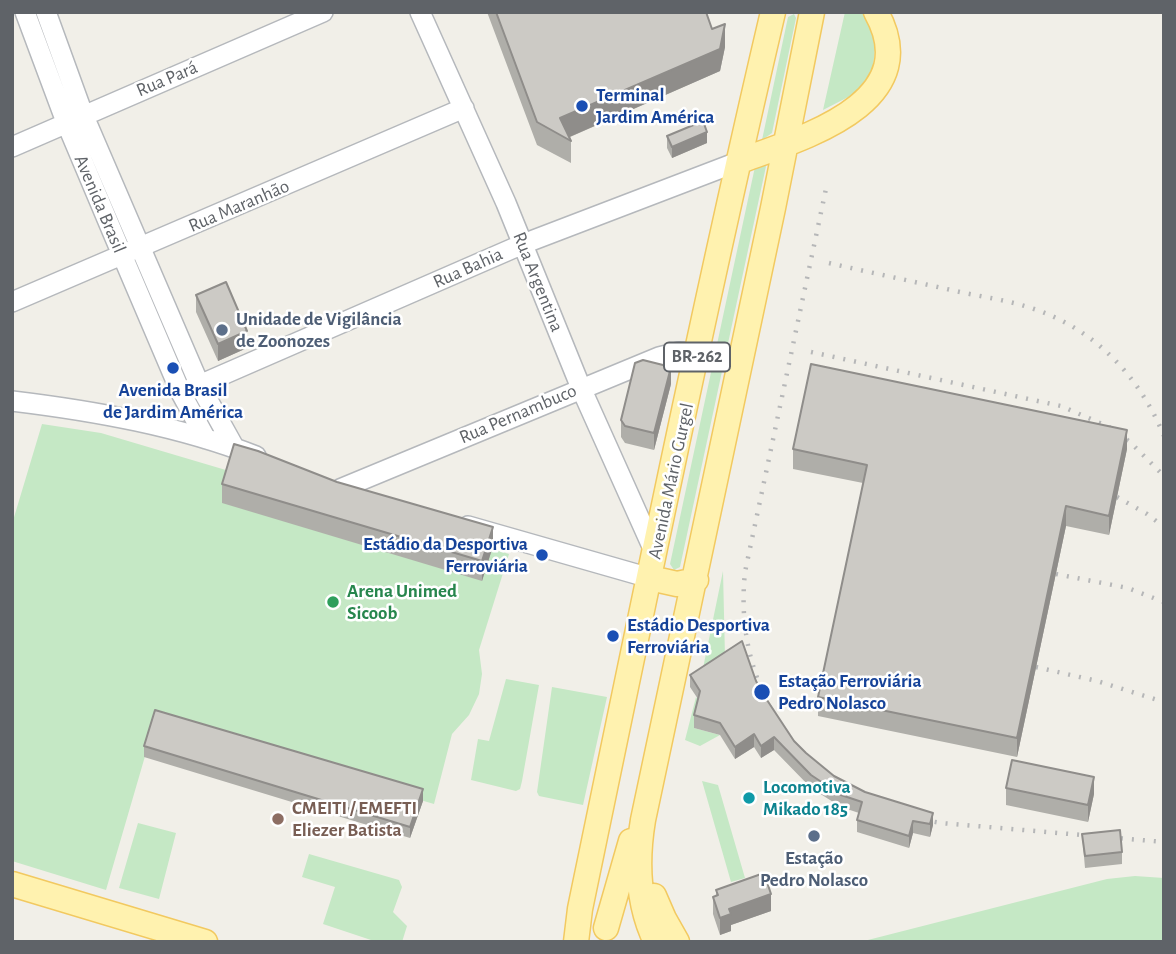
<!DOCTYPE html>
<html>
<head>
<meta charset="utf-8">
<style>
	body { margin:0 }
	#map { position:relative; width:1176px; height:954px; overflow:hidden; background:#f1efe8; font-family:"Alegreya Sans",sans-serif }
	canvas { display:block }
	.frame { position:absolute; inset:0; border:14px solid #5f6368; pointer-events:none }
</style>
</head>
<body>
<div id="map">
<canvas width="1176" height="954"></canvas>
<div class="frame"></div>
</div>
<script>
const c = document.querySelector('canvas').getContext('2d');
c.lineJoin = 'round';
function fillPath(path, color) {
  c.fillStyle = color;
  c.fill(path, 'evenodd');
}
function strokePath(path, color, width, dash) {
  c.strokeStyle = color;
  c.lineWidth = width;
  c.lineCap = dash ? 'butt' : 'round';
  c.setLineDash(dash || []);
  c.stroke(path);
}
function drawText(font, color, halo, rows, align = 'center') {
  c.font = font + ' "Alegreya Sans",sans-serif';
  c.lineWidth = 5;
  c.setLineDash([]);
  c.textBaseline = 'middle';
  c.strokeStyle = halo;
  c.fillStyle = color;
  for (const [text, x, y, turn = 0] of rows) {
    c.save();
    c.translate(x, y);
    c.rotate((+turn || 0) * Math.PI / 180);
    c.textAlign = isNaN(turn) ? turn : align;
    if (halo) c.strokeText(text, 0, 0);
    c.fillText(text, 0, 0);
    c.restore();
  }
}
fillPath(new Path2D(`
	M845 12H863L876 40 872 76 858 92 823 110Z
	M794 14 796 18 772 133 762 140 788 17Z
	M768 157 680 567 674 570 670 564 756 162Z
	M42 424 101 433 509 554 479 650 482 674 479 694 469 715 452 734 434 804 155 722 106 890 12 861V524Z
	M723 571 725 657 702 673Z
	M506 679 539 685 522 781 520 789 516 791 471 780 478 739 489 741Z
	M552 687 607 697 583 805 539 796 537 792Z
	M696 697 700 703 694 728 720 735 700 746 685 740Z
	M702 781 718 785 745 878 731 882Z
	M138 823 176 833 159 899 119 888Z
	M309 854 399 880 402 887 393 912 407 926 402 942H377L323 924 335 887 302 877Z
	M1135 876 1164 878V942H860L1107 879Z`), '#c5e8c5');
const minor = new Path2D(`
	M25 12 66 122 123 257 181 393 206 439
	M46 12 83 114 200 386 234 447
	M420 12 506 203 581 388 655 553
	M12 147 323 12
	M12 302 464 108
	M181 393 523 244 740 161
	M12 401C95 411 179 426 256 456
	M340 489 659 357 679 352 698 353
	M468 526 650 578`);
const major = new Path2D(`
	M740 161C802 138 927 103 876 12
	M650 578 677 584 696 580
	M12 884 205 942
	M654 896 664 919 677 942
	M606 928 631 841
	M576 942 580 909C642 610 703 310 773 12
	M656 942C637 903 636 862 643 820L773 208 812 12`);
strokePath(minor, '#b5b8bc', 22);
strokePath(major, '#f2c960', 27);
strokePath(minor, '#fff', 19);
strokePath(major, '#fff2af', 24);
strokePath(new Path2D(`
	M829 263C872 273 916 282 960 292 983 297 1006 300 1028 307 1093 327 1139 375 1164 436
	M811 352 1061 406 1109 427 1130 442 1164 476
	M1117 497 1147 514 1164 527
	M1056 574 1128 588 1164 602
	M1036 667 1097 681 1164 702
	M770 708C748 664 740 621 745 572L827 184
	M913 818 941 823 1164 842`), '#b6b7b8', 4.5, [2, 9]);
fillPath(new Path2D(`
	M487 12H706L712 29 725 47 720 71 570 137 571 141V163L537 145Z
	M667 136 707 143 672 158 667 148Z
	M196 295 247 348 218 361 196 312Z
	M671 384 654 450 625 443 621 437V420Z
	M793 449H1127L1109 535 1066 526 1017 757 818 716V697L863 483 793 469Z
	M222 484 493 546 482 581 222 503Z
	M690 675 756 681 765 697 794 741 806 753 834 776 933 825 930 837 913 833 909 848 857 832V820L859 813 841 807 811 788 774 750 761 758 754 747 735 759 720 735 694 728V715L698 699 690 687Z
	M144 746 423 801 410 838 144 757Z
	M1006 788 1094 794 1088 822 1006 805Z
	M1082 834 1122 852V864L1085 868Z
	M716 890 771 911 731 925V931L720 935 713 914V897L716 896Z`), '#afaea9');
fillPath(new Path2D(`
	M725 24V47L720 71 567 138 560 118Z
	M707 132V143L672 158V147Z
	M247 331V348L218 361V344Z
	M671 367V384L654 450V433Z
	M1127 430V449L1109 535V516Z
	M1066 506V526L1017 757V738Z
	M493 527V546L482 581V561Z
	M754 734V747L735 759V747Z
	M774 737V750L761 758V746Z
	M1094 777V794L1088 822V805Z
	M423 789V801L410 838V827Z
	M933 813V825L930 837V824Z
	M913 821V833L909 848V836Z
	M771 894V911L731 925V931L720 935V918L729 909Z`), '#8f8d8a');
const building = new Path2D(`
	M496 12H706L712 29 725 24 720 49 560 118 571 141 537 122Z
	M703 121 707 132 672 147 667 136Z
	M226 282 247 331 218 344 196 295Z
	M643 360 671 367 654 433 625 426 621 420 635 363Z
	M811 364 1127 430 1109 516 1066 506 1017 738 818 697 867 465 793 449Z
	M234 444 258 451 337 482 493 527 482 561 222 484Z
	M742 641 756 681 765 697 794 741 806 753 834 776 865 792 933 813 930 824 913 821 909 836 857 820 862 802 841 795 811 775 774 737 761 746 754 734 735 747 720 723 694 715 700 691 690 675Z
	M155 710 423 789 410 827 144 746Z
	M1012 760 1094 777 1088 805 1006 788Z
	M1120 830 1122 852 1085 856 1082 834Z
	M764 873 771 894 729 909 731 914 720 918 713 897 718 895 716 890Z`);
fillPath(building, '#cccac5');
strokePath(building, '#8f8d8a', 2);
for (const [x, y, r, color] of [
	[582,106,7,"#1a4fb4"],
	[222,330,7,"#5c6f8a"],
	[173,368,7,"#1a4fb4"],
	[542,555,7,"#1a4fb4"],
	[333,602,7,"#2e9e5b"],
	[613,636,7,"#1a4fb4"],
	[762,692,9,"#1a4fb4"],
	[749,798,7,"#0f9aa8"],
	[278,819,7,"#8d6e63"],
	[814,836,7,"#5c6f8a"]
]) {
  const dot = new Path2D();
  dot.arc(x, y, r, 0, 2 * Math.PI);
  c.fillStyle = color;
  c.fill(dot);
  strokePath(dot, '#fff', 2.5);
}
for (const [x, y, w] of [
	[697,357,66]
]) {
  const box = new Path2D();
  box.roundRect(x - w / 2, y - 14.5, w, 29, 5);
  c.fillStyle = '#fff';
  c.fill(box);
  strokePath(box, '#5f6368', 2);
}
drawText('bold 18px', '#5f6368', null, [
	["BR-262",697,357]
]);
drawText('19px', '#5f6368', '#fff', [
	["Rua Pará",167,79,-23],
	["Avenida Brasil",100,204,67],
	["Rua Maranhão",239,206,-23],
	["Rua Bahia",468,268,-24],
	["Rua Argentina",538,282,68],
	["Rua Pernambuco",518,414,-23],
	["Avenida Mário Gurgel",671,481,-78]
]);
drawText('bold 19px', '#164399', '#fff', [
	["Terminal",596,95],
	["Jardim América",596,117],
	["Avenida Brasil",173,390,"center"],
	["de Jardim América",173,412,"center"],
	["Estádio da Desportiva",528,544,"right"],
	["Ferroviária",528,566,"right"],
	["Estádio Desportiva",627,625],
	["Ferroviária",627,647],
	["Estação Ferroviária",778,681],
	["Pedro Nolasco",778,703]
], 'left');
drawText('bold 19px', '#4e5e75', '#fff', [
	["Unidade de Vigilância",236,319],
	["de Zoonozes",236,341],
	["Estação",814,858,"center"],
	["Pedro Nolasco",814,880,"center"]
], 'left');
drawText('bold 19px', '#27864d', '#fff', [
	["Arena Unimed",347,591],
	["Sicoob",347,613]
], 'left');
drawText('bold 19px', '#0d838f', '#fff', [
	["Locomotiva",763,787],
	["Mikado 185",763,809]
], 'left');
drawText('bold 19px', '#785e54', '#fff', [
	["CMEITI / EMEFTI",292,808],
	["Eliezer Batista",292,830]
], 'left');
</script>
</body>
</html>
